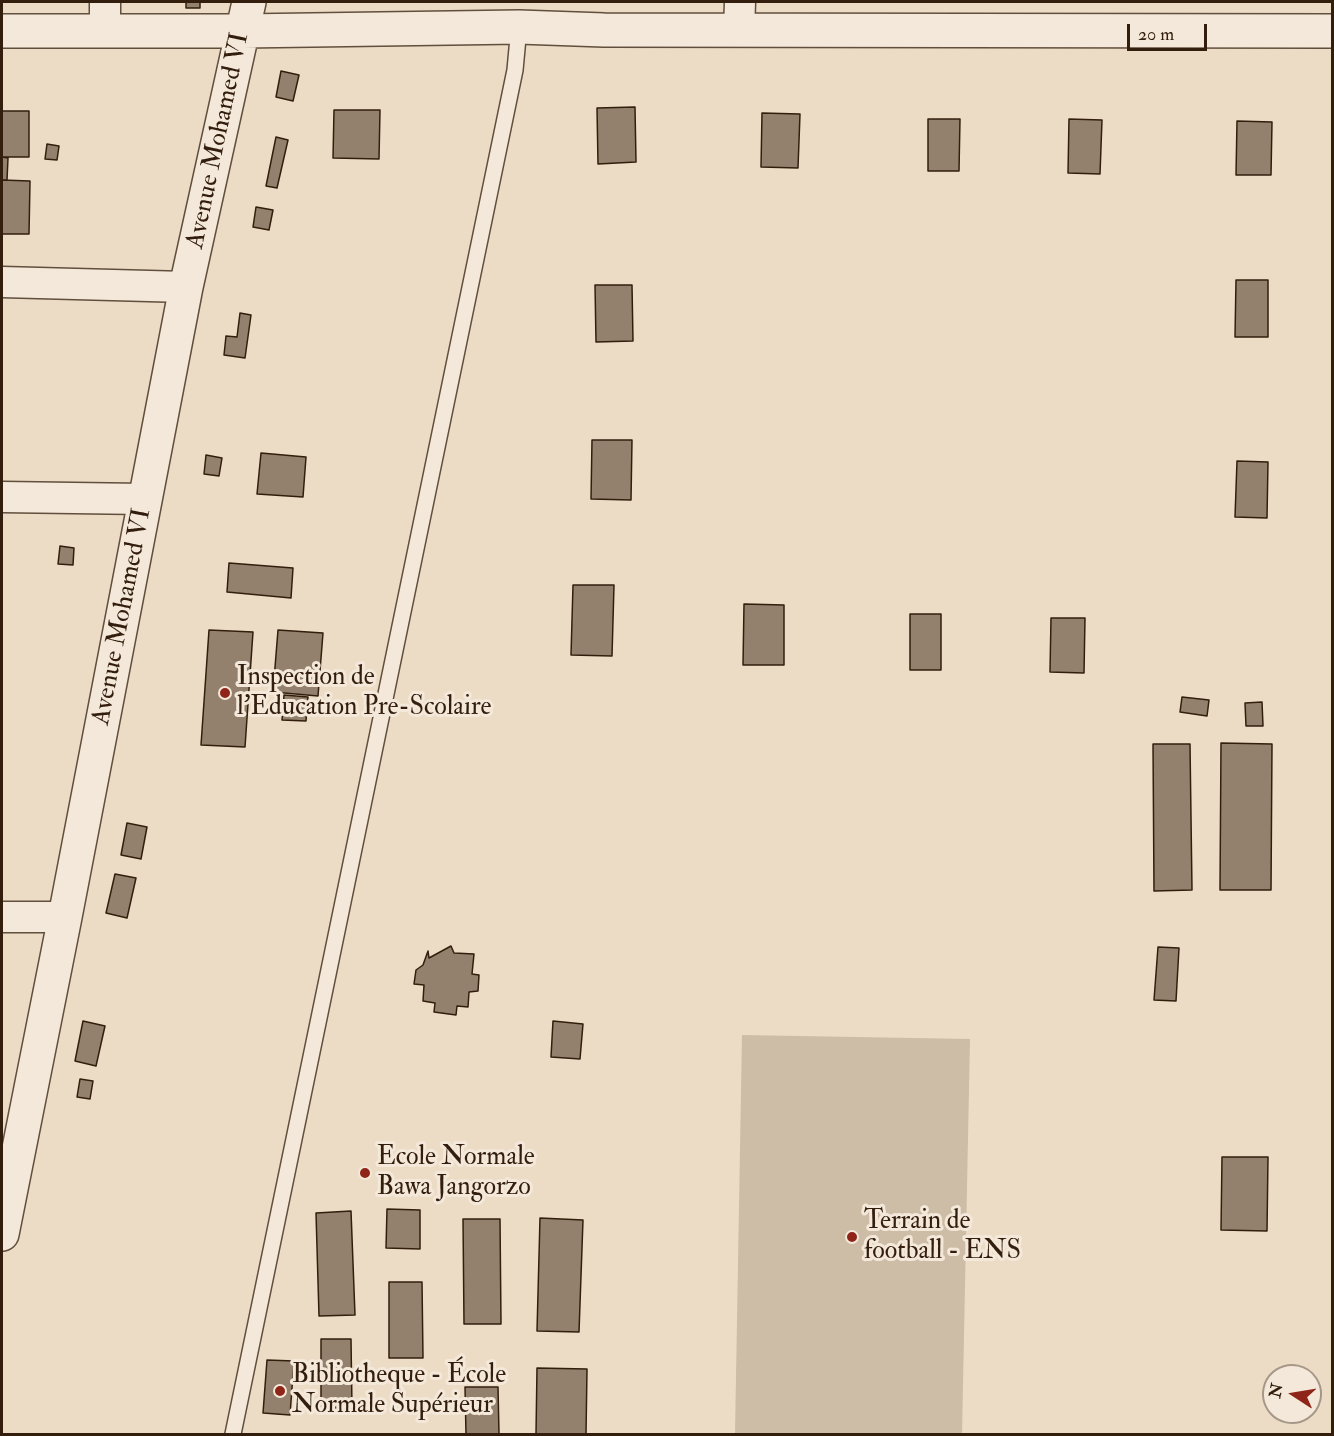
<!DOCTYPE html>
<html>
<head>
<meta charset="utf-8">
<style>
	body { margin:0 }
	#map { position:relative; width:1334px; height:1436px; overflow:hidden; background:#ecdcc5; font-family:"IM FELL Double Pica",serif }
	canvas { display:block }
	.frame { position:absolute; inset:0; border:3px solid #331e0e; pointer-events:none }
	.north { position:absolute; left:1262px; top:1364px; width:60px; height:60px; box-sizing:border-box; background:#f3e8d9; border:2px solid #a69788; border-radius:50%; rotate:282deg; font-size:16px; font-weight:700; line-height:24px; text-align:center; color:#331e0e }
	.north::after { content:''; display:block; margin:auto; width:21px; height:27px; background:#8f2418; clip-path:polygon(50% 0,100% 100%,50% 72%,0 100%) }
	.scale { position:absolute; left:1127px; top:24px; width:80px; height:27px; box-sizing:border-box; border:3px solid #331e0e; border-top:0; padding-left:8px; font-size:18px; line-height:21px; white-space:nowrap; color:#331e0e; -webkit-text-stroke:4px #f3e8d9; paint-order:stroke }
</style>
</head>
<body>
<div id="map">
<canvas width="1334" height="1436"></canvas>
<div class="frame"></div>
<div class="north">N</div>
<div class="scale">20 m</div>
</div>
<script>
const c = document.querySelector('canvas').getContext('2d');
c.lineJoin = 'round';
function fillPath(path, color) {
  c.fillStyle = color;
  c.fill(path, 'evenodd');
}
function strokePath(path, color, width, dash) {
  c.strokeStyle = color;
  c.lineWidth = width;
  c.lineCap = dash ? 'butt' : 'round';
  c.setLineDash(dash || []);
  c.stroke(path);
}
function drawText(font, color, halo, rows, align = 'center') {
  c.font = font + ' "IM FELL Double Pica",serif';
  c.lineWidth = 6;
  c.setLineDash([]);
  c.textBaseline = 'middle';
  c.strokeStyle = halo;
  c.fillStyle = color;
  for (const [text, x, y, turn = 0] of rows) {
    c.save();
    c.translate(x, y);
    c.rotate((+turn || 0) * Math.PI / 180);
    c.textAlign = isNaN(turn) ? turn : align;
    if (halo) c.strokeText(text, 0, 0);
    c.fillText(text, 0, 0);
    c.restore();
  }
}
fillPath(new Path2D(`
	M742 1035 970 1039 962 1434H735Z`), '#cdbca6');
const building = new Path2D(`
	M186 2H200V8H186Z
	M281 71 299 75 293 101 276 97Z
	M635 107 636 162 598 164 597 108Z
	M334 110H380L379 159 333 158Z
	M2 111H29V157H2Z
	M762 113 800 114 798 168 761 167Z
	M928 119H960L959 171H928Z
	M1069 119 1102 120 1100 174 1068 173Z
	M1237 121 1272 122 1271 175H1236Z
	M276 137 288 140 277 188 266 186Z
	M47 144 59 146 57 160 45 159Z
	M2 157 8 158 7 180H2Z
	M2 180 30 181 29 234H2Z
	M256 207 273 210 269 230 253 227Z
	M1236 280H1268V337H1235Z
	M595 285H632L633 341 596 342Z
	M240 313 251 315 245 358 224 355 226 336 237 337Z
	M592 440H632L631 500 591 499Z
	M261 453 306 457 303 497 257 494Z
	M206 455 222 458 219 476 204 474Z
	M1237 461 1268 462 1267 518 1235 517Z
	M60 546 74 548 73 565 58 564Z
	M229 563 293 568 291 598 227 592Z
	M573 585H614L612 656 571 655Z
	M744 604 784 605V665H743Z
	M910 614H941V670H910Z
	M1051 618H1085L1084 673 1050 672Z
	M209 630 253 632 245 747 201 745Z
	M278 630 323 633 318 696 273 692Z
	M284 695 308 697 306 721 282 720Z
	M1182 697 1209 700 1207 716 1180 712Z
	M1262 702 1263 726H1246L1245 703Z
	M1221 743 1272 744 1271 890H1220Z
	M1153 744H1190L1192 890 1154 891Z
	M127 823 147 827 141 859 121 855Z
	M115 874 136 878 127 918 106 913Z
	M451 946 454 953 474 954 472 974 479 975 478 991 469 992 468 1007 457 1006 456 1015 434 1012 435 1003 423 1001 424 985 414 984 416 970 423 965 428 951 429 958Z
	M1158 947 1179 948 1176 1001 1154 1000Z
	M83 1021 105 1026 96 1066 75 1061Z
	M553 1021 583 1024 580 1059 551 1057Z
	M80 1079 93 1081 90 1099 77 1097Z
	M1222 1157H1268L1267 1231 1221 1230Z
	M387 1209 420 1210V1249L386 1248Z
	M351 1211 355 1315 319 1316 316 1213Z
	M540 1218 583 1220 579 1332 537 1331Z
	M463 1219H500L501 1324H464Z
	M389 1282H422L423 1358H389Z
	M321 1339H351L352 1408H321Z
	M267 1360 294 1361 290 1415 263 1413Z
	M537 1368 587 1369 586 1434H536Z
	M465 1387H498L499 1434H466Z`);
fillPath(building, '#93816d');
strokePath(building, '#331e0e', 1.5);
const service = new Path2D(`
	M233 1434 515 70 519 27`);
const minor = new Path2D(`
	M739 30 740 2
	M105 31V2
	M2 282 186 287
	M2 497 145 499
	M2 917H65`);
const tertiary = new Path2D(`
	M2 31H243L519 27 604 30 1332 31
	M2 1234 65 917 186 287 249 2`);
strokePath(service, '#614e3c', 18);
strokePath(minor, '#614e3c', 33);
strokePath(tertiary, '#614e3c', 36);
strokePath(service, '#f3e8d9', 15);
strokePath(minor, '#f3e8d9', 30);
strokePath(tertiary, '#f3e8d9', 33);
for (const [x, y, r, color] of [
	[225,693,6,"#8f2418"],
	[365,1173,6,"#8f2418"],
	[852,1237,6,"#8f2418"],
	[280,1391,6,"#8f2418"]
]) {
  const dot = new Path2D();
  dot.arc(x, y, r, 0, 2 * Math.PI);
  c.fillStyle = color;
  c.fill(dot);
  strokePath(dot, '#f3e8d9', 2);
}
drawText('26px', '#331e0e', '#f3e8d9', [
	["Avenue Mohamed VI",219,141,-78],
	["Avenue Mohamed VI",123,617,-79]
]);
drawText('26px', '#331e0e', '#f3e8d9', [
	["Inspection de",237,678],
	["l'Education Pre-Scolaire",237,708],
	["Ecole Normale",377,1158],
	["Bawa Jangorzo",377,1188],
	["Terrain de",864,1222],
	["football - ENS",864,1252],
	["Bibliotheque - École",292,1376],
	["Normale Supérieur",292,1406]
], 'left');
</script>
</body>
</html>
